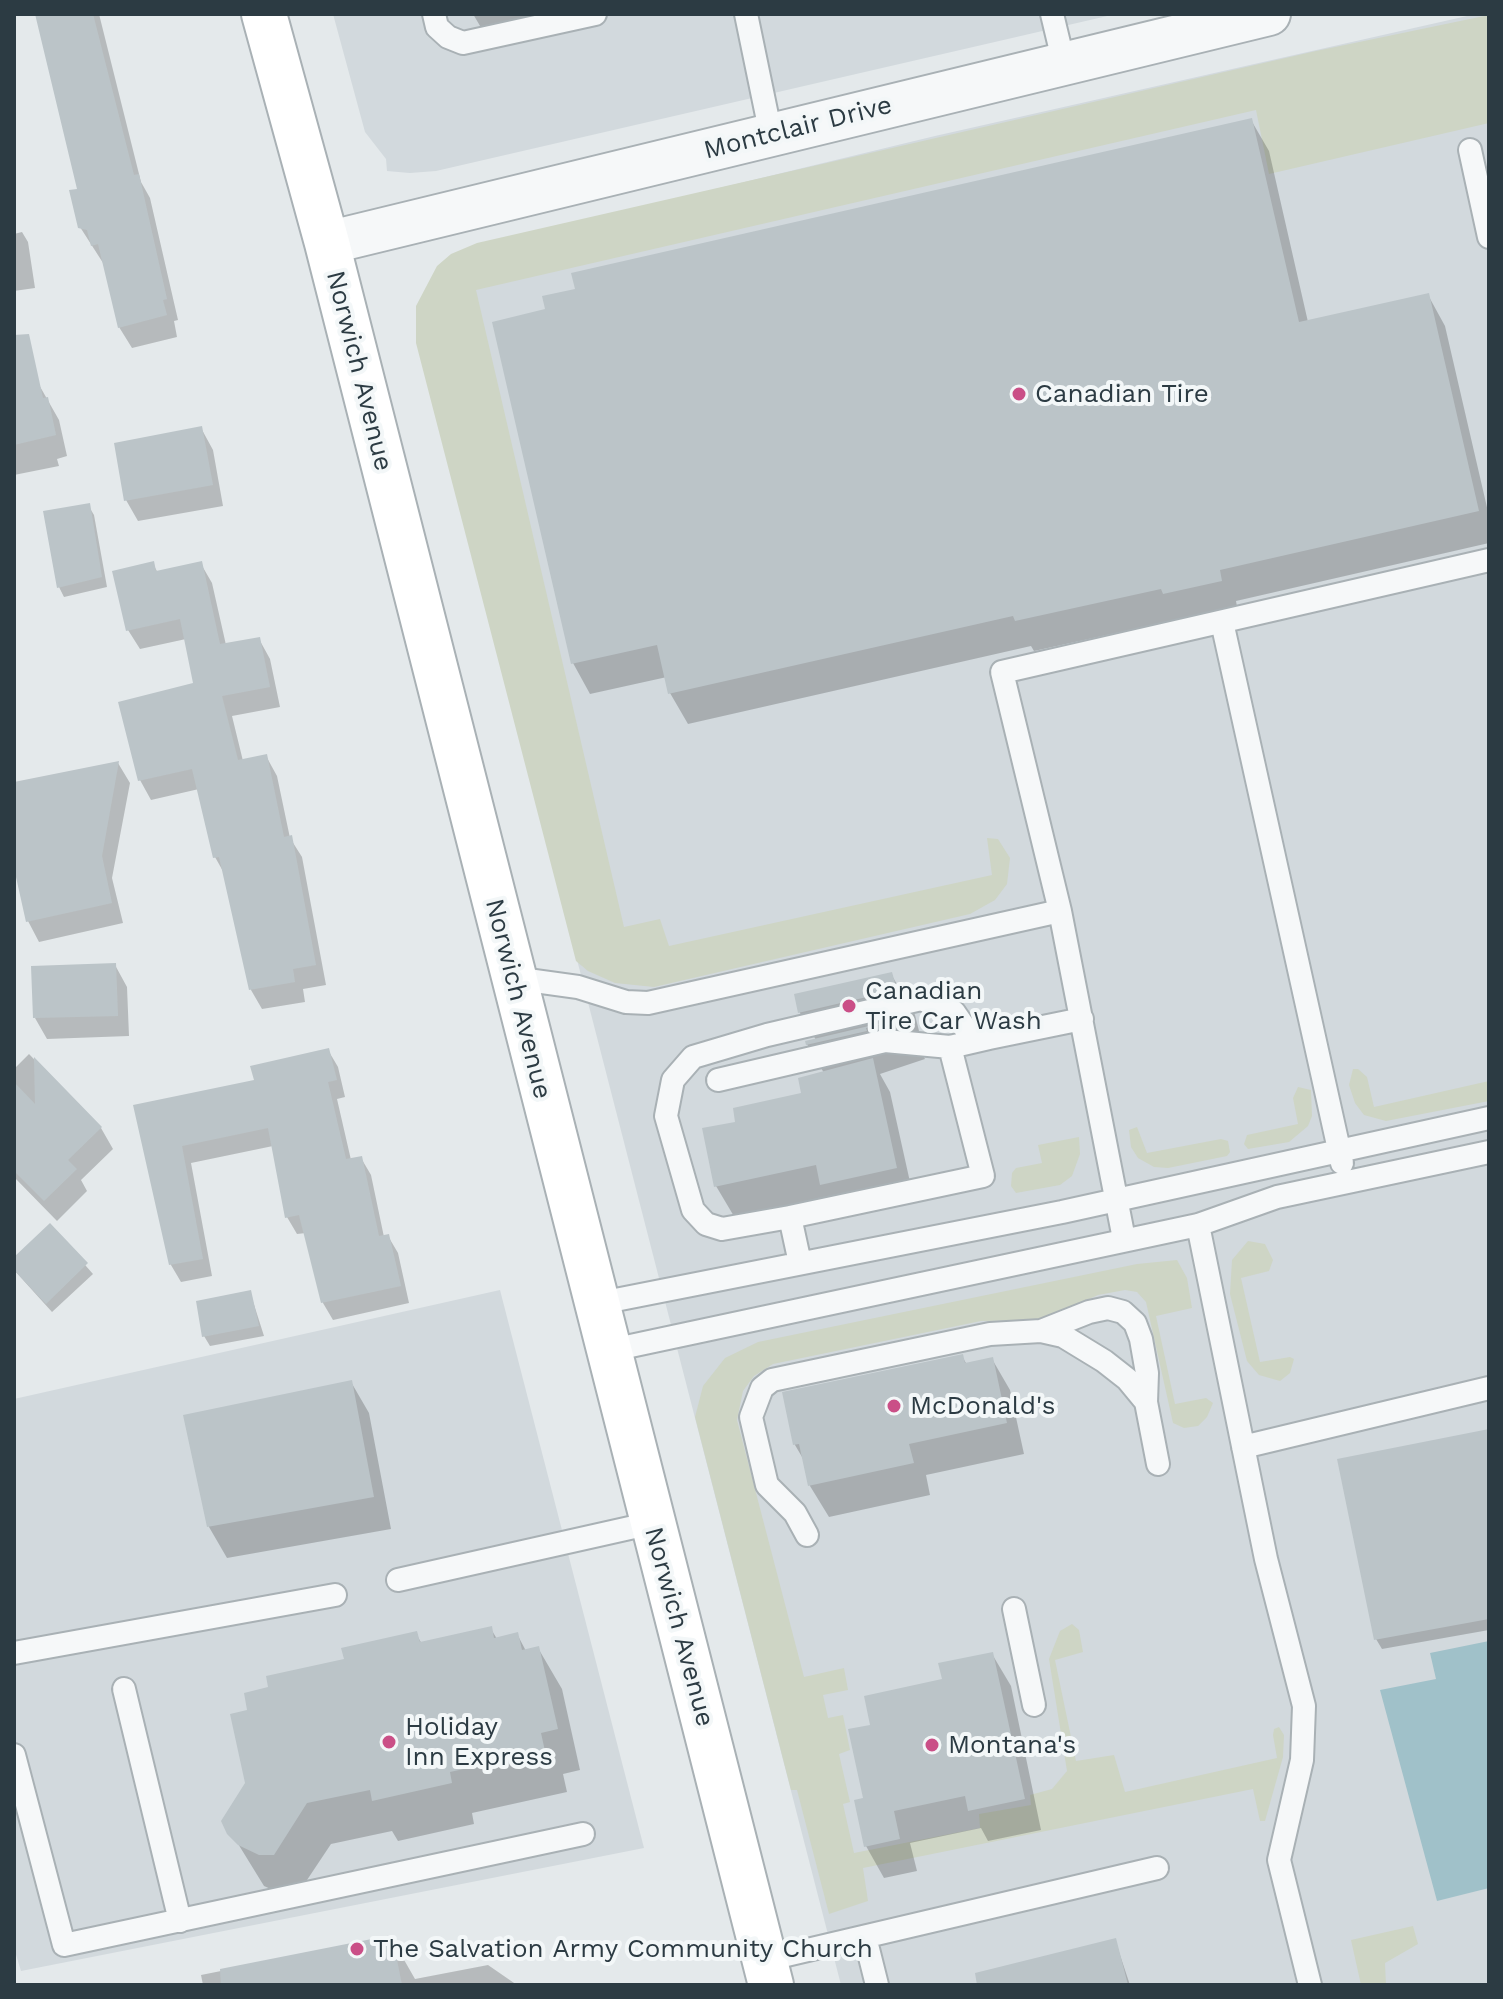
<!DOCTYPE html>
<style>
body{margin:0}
#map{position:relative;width:1503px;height:1999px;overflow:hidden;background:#e4e9eb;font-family:"Work Sans",sans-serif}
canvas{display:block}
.frame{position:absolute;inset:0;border:16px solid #2c3b43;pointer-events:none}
</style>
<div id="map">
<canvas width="1503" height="1999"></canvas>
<div class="frame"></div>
</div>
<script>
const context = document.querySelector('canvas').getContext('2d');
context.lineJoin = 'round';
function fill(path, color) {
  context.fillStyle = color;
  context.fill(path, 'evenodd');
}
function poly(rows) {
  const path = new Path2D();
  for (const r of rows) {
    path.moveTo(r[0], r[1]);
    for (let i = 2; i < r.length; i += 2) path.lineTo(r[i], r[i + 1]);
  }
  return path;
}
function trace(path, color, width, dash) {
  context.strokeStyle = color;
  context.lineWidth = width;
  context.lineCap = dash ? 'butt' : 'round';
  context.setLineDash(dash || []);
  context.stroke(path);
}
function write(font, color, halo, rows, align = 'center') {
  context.font = font + ' "Work Sans",sans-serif';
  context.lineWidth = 8;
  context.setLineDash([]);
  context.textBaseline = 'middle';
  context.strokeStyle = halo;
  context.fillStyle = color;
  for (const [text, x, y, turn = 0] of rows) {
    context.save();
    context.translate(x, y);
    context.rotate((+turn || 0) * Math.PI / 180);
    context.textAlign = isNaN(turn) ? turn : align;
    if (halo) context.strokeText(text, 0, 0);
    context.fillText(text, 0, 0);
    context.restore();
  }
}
fill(poly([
 [333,14,1116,14,436,171,410,173,387,171,386,159,365,132],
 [1476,14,1489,14,1489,1985,841,1985,420,350,463,250,935,136],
 [500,1290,644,1848,21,1971,14,1948,14,1399]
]), '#d2d9dd');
fill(poly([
 [1489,15,1489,123,1269,174,1256,110,476,290,624,927,660,919,669,946,992,875,987,838,998,839,1010,858,1007,884,995,900,970,914,654,987,615,983,588,971,576,961,416,343,416,306,437,266,451,254,477,243,1316,51],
 [1353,1069,1358,1069,1367,1077,1374,1107,1489,1081,1489,1101,1386,1121,1364,1115,1355,1103,1349,1085],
 [1298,1087,1311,1090,1312,1116,1308,1126,1289,1142,1248,1149,1244,1144,1247,1135,1298,1124,1293,1098],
 [1137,1127,1147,1153,1221,1139,1228,1141,1230,1152,1227,1156,1168,1168,1154,1167,1138,1158,1131,1147,1129,1130],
 [1079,1137,1080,1154,1072,1176,1060,1185,1016,1193,1011,1186,1012,1173,1016,1168,1042,1163,1038,1145],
 [1248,1241,1265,1244,1273,1260,1269,1271,1241,1278,1260,1362,1290,1357,1294,1359,1290,1373,1280,1381,1259,1375,1247,1361,1230,1294,1232,1260],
 [1177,1260,1187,1278,1192,1308,1156,1316,1175,1404,1206,1398,1213,1403,1207,1417,1198,1426,1184,1428,1173,1423,1146,1302,1137,1292,1125,1290,1098,1295,1043,1320,981,1321,773,1364,754,1376,743,1391,737,1420,804,1677,844,1668,848,1690,823,1695,828,1718,843,1715,850,1750,839,1754,850,1802,843,1804,854,1853,980,1828,979,1814,1031,1805,1030,1795,1052,1789,1067,1771,1049,1659,1060,1631,1072,1624,1079,1630,1083,1652,1055,1660,1076,1761,1114,1755,1125,1792,1277,1758,1273,1735,1274,1729,1279,1727,1284,1735,1283,1757,1265,1821,1260,1821,1253,1789,863,1868,868,1901,829,1914,797,1790,791,1790,695,1417,703,1386,725,1358,758,1342,1137,1264],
 [1413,1926,1418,1944,1385,1963,1386,1985,1361,1985,1351,1940]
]), '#ced5c5');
fill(poly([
 [1489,1641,1489,1888,1437,1901,1380,1690,1436,1679,1430,1653]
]), '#a0c1c9');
fill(poly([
 [37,14,99,14,141,182,150,198,178,320,174,321,177,337,132,348,119,327,105,266,80,227,80,190],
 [473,14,585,14,486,36],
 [1251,120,1269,151,1308,322,1428,295,1445,326,1489,516,1489,543,1236,601,1238,612,1183,624,1180,619,1034,651,1031,646,688,724,670,693,667,677,590,694,573,663],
 [22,232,28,242,35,288,14,291,14,234],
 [38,383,59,420,67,456,57,459,59,466,14,475,14,388],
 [201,428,213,450,223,506,138,521,126,500],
 [88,505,94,515,107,587,64,597,59,587],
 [153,564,158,573,201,564,212,583,226,645,259,639,270,659,280,707,232,716,243,761,266,756,277,776,290,838,302,857,326,985,303,989,305,1002,262,1009,251,990,224,873,215,857,199,789,151,800,140,780,195,684,186,639,140,649,128,630],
 [118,763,130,783,112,878,123,923,39,942,28,921,14,850,14,784],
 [115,965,127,987,129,1036,47,1039,35,1018],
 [891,974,915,1015,919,1031,910,1033,925,1059,880,1074,890,1092,914,1200,840,1216,829,1197,735,1218,716,1186,738,1123,803,1094,824,1073,807,1044,816,1040,800,1013,796,995],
 [328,1050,338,1067,345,1097,337,1099,351,1160,361,1158,371,1175,384,1237,388,1236,398,1253,409,1303,333,1320,323,1303,306,1233,297,1234,287,1217,273,1146,191,1163,212,1276,181,1282,171,1265,136,1106,256,1081],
 [29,1054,101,1128,113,1149,81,1180,87,1191,57,1221,14,1177,14,1069],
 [50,1225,93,1274,52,1312,14,1270,14,1260],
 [250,1292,264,1336,210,1346,204,1336],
 [962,1356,967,1365,992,1359,1010,1390,1024,1454,926,1475,930,1495,829,1517,810,1486,805,1462,795,1445,784,1394],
 [351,1382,369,1413,391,1529,227,1558,209,1527,185,1417],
 [1489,1431,1489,1630,1382,1649,1376,1639],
 [491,1629,497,1639,517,1634,526,1651,538,1648,562,1689,580,1770,563,1774,567,1792,472,1813,474,1824,398,1841,392,1831,331,1844,297,1895,284,1895,264,1886,224,1821,248,1784,250,1712,271,1689,416,1634,422,1644],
 [992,1654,1011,1686,1041,1830,988,1841,981,1828,910,1843,917,1871,884,1878,866,1846,865,1799,872,1726],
 [391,1937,415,1979,488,1965,517,1985,203,1985,201,1975],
 [1115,1940,1130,1985,982,1985]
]), '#0003');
fill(poly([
 [35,14,93,14,134,175,139,174,167,299,163,300,167,315,118,328,98,244,91,246,87,230,78,228,69,190,77,189],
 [1252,118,1299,322,1429,293,1479,511,1220,570,1222,581,1163,594,1161,589,1015,621,1013,616,668,694,657,645,571,664,492,322,545,309,542,296,575,289,571,273],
 [29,334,43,398,48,397,56,435,14,445,14,335],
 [202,426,213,485,124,501,114,443],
 [90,503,102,577,57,588,43,511],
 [154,561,156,571,202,561,220,644,260,637,270,687,222,696,238,760,267,754,284,837,292,835,316,965,293,969,295,982,249,990,219,857,213,858,192,769,138,781,118,702,193,683,180,619,126,631,112,571],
 [119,761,102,856,112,903,26,922,14,868,14,782],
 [116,963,118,1016,33,1018,31,966],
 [892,972,897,990,798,1013,794,994],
 [903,1018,866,1028,867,1031,806,1045,805,1041],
 [329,1048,337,1080,328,1082,346,1159,362,1156,379,1236,389,1234,401,1286,321,1303,299,1215,285,1218,268,1128,182,1146,203,1259,169,1265,133,1105,254,1080,250,1066],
 [34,1057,102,1127,68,1160,77,1169,44,1201,14,1171,14,1082,35,1104],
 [873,1058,897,1168,820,1185,816,1165,714,1187,702,1128,735,1122,733,1108,801,1093,798,1078],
 [50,1223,88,1263,46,1304,14,1270,14,1257],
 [251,1290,259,1326,202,1337,196,1301],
 [963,1354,965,1363,993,1357,1007,1423,909,1444,914,1463,808,1486,799,1444,793,1445,782,1392],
 [352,1380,374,1497,207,1527,183,1415],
 [1489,1429,1489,1619,1374,1640,1337,1459],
 [492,1626,494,1638,518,1632,522,1650,539,1646,558,1729,541,1733,545,1751,450,1772,452,1783,372,1801,370,1790,307,1803,274,1855,259,1855,238,1845,227,1834,221,1821,245,1783,230,1714,247,1710,244,1693,268,1687,266,1676,344,1659,341,1648,417,1631,420,1642],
 [993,1652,1025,1799,968,1811,965,1796,894,1811,900,1839,864,1847,854,1800,863,1798,848,1729,870,1725,864,1696,942,1679,938,1663],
 [392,1935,402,1985,221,1985,220,1969],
 [1116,1938,1128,1985,977,1985,975,1973]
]), '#bbc4c8');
const service = poly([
 [434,14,437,27,448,37,463,43,595,14],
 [746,14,771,135],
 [1052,14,1064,64],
 [1470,150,1489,237],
 [1222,622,1342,1163],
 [513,978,578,987,626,1002,648,1003,1060,911],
 [718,1080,885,1041,950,1047],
 [790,1217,983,1176,950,1047,989,1038],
 [1198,1225,1266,1559,1304,1706,1302,1760,1279,1860,1310,1985],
 [1124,1239,1060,911,1002,672,1489,560],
 [800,1263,790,1217,722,1229,706,1224,693,1210,666,1116,673,1080,693,1057,767,1035,921,999,954,1012,967,1031,989,1038,1082,1019],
 [595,1304,1062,1212,1489,1118],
 [1041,1331,1089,1312,1108,1308,1123,1312,1135,1323,1141,1339,1147,1373,1146,1402],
 [607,1351,1198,1225,1277,1197,1489,1152],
 [1243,1447,1489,1388],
 [807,1535,795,1513,767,1485,751,1417,762,1388,772,1380,990,1334,1041,1331,1063,1336,1104,1361,1127,1379,1146,1402,1158,1464],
 [398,1580,652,1523],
 [1014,1609,1034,1705],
 [14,1653,335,1595],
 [124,1689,180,1921],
 [14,1755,64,1945,583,1834],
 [865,1937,877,1985],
 [765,1960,1157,1868]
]);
const minor = poly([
 [327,243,1269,14]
]);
const secondary = poly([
 [264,14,327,243,771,1985]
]);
trace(service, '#a9b1b5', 26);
trace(minor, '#a9b1b5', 46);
trace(secondary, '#a9b1b5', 48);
trace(service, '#f6f8f9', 22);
trace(minor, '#f6f8f9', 42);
trace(secondary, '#fff', 44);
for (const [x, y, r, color] of [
 [1019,394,8,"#ca4f87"],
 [849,1006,8,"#ca4f87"],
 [894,1406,8,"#ca4f87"],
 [389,1742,8,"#ca4f87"],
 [932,1745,8,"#ca4f87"],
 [357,1949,8,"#ca4f87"]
]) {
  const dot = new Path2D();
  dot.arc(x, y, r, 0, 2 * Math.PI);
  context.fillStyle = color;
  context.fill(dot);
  trace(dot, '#f3f7f8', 3);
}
write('26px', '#2c3b43', '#f3f7f8', [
 ["Montclair Drive",798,128,-14],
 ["Norwich Avenue",359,371,76],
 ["Norwich Avenue",518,999,76],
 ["Norwich Avenue",679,1627,75]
]);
write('26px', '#2c3b43', '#f3f7f8', [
 ["Canadian Tire",1035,394],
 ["Canadian",865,991],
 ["Tire Car Wash",865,1021],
 ["McDonald's",910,1406],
 ["Holiday",405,1727],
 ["Inn Express",405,1757],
 ["Montana's",948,1745],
 ["The Salvation Army Community Church",373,1949]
], 'left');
</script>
